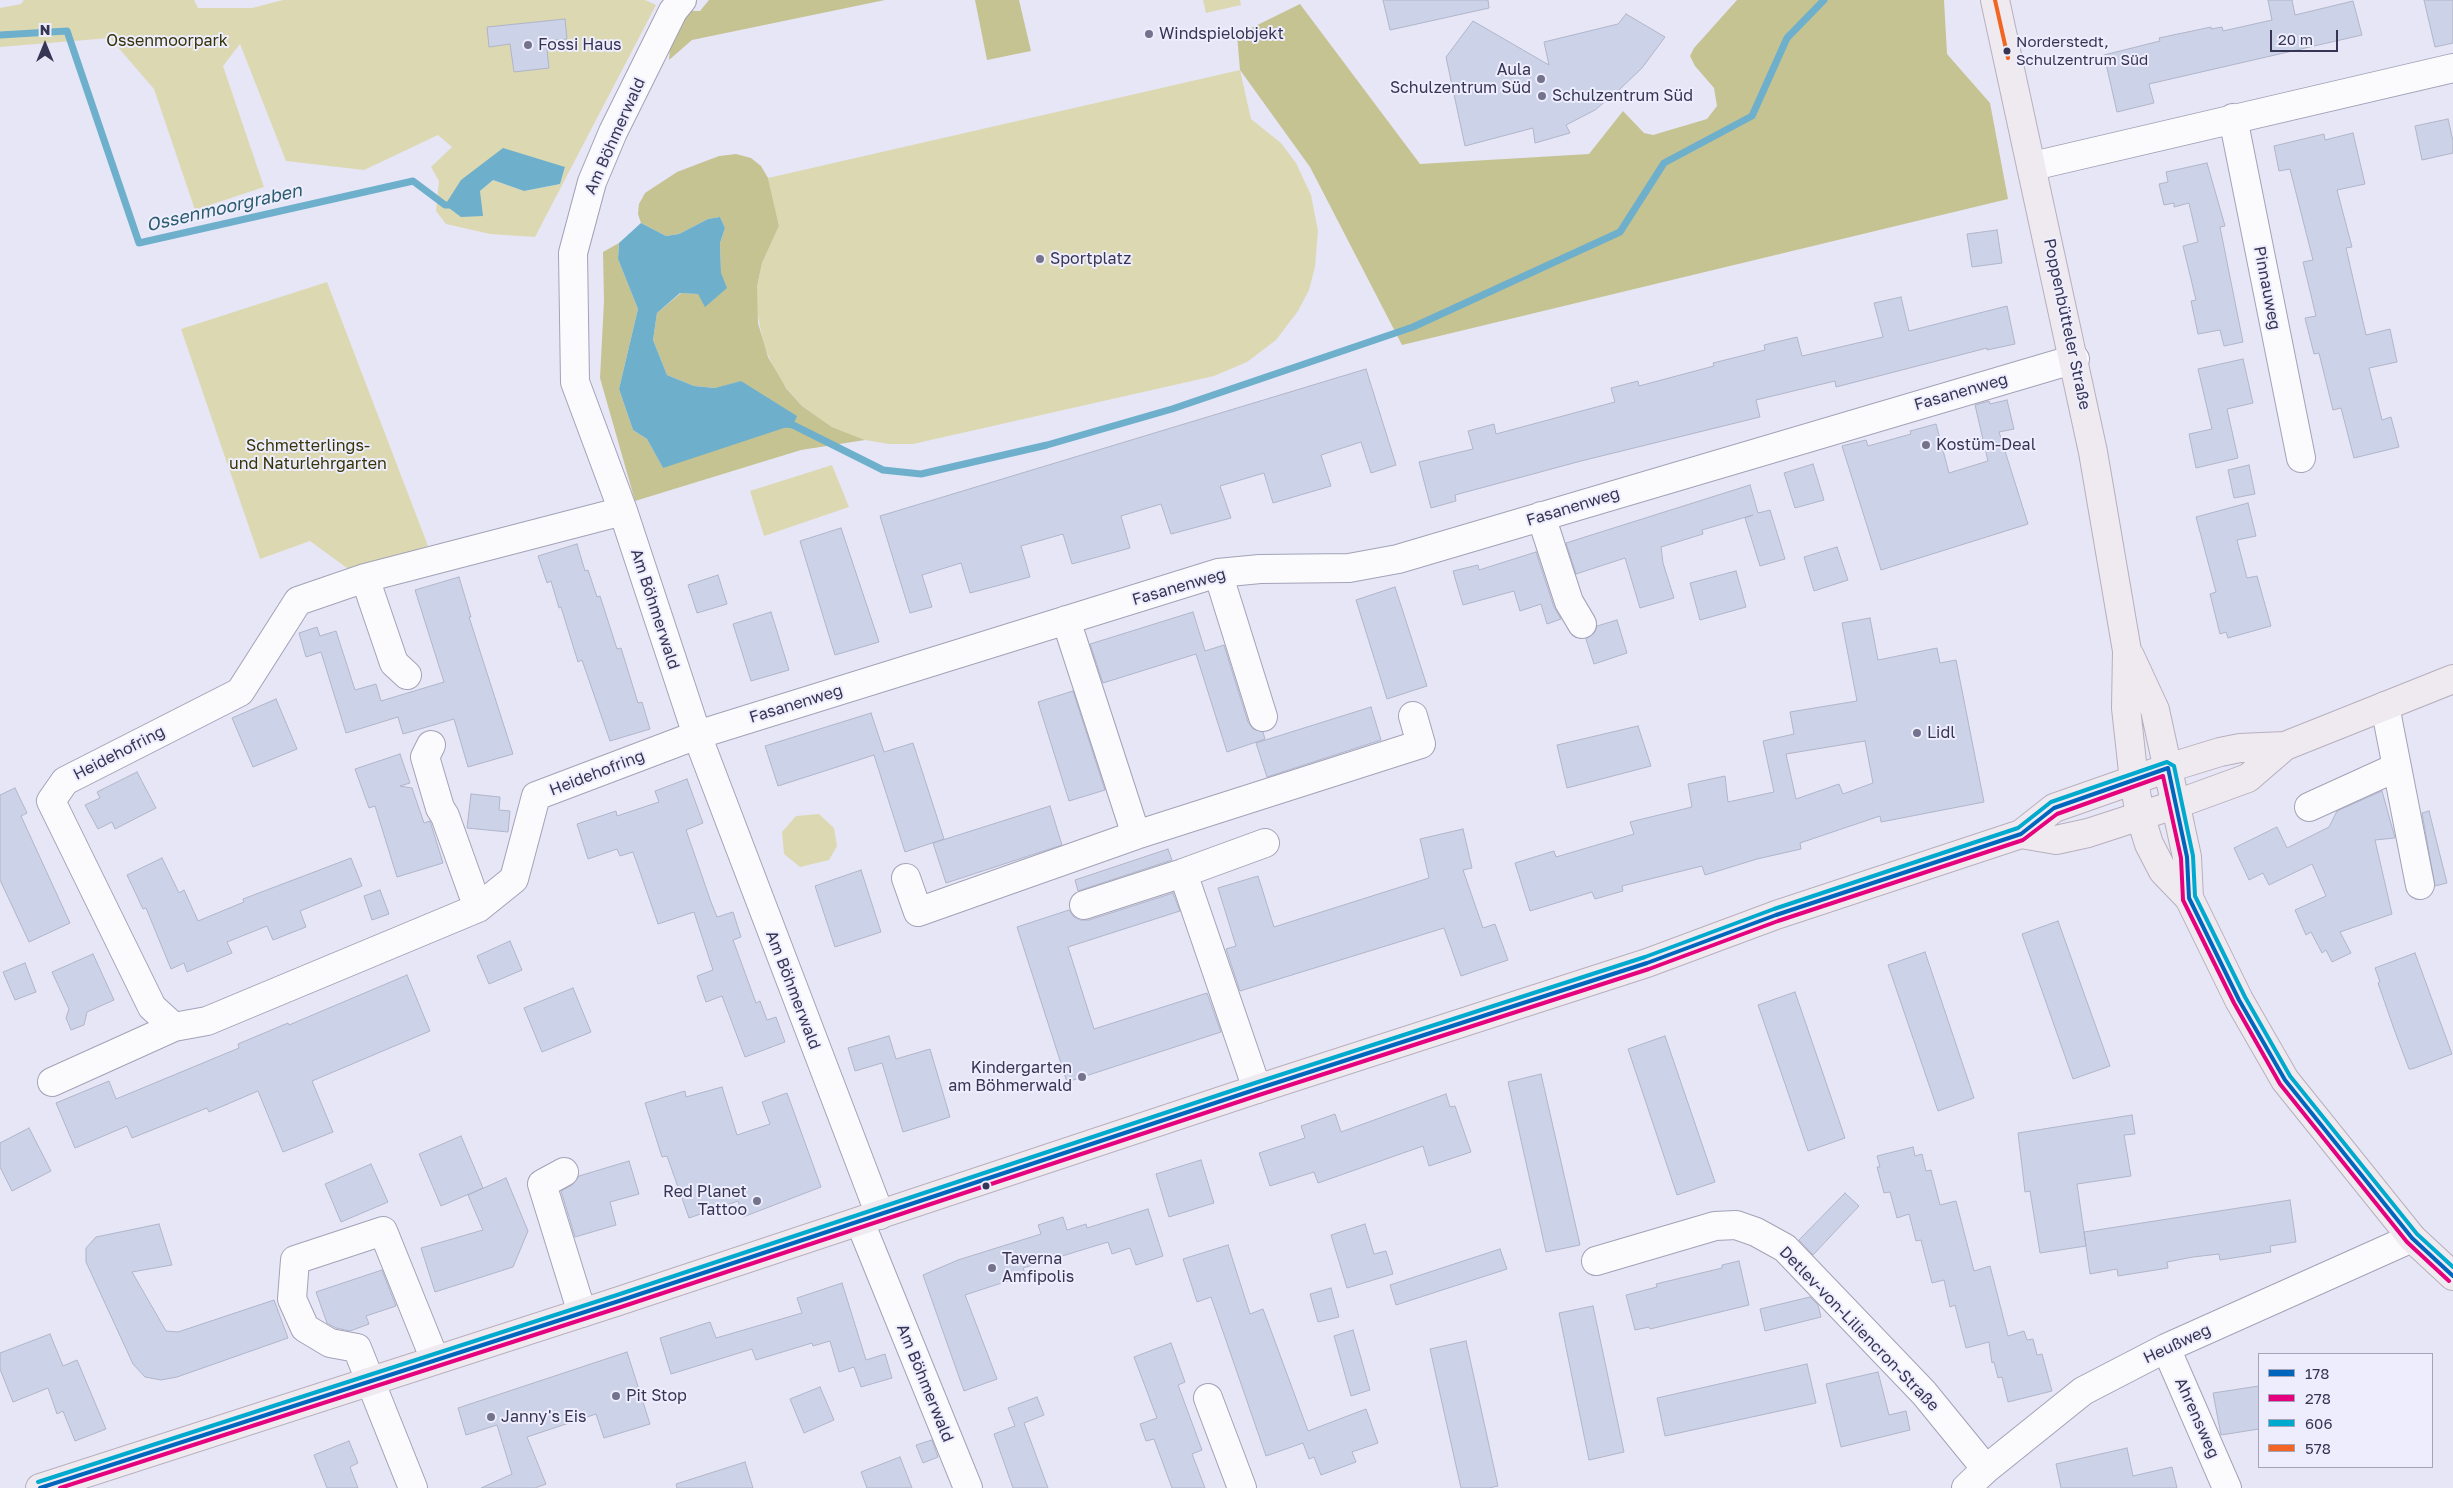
<!DOCTYPE html>
<meta charset="utf-8">
<style>
body{margin:0}
#map{position:relative;width:2453px;height:1488px;overflow:hidden;background:#e6e6f7;font-family:"Golos Text",sans-serif}
canvas{display:block}
.legend{position:absolute;left:2258px;top:1353px;width:175px;height:115px;box-sizing:border-box;background:#ededfd;border:1px solid #a4a3b9;margin:0;padding:6px 9px;list-style:none;font-size:15px;color:#373554}
.legend li{display:flex;align-items:center;gap:10px;height:25px}
.legend b{width:25px;border:1px solid #a4a3b9}
.north{position:absolute;left:20px;top:20px;width:50px;height:50px;-webkit-text-stroke:4px #ededfd;paint-order:stroke;rotate:0deg;font-size:14px;font-weight:700;line-height:20px;text-align:center;color:#373554}
.north::after{content:'';display:block;margin:auto;width:18px;height:22px;background:#373554;clip-path:polygon(50% 0,100% 100%,50% 72%,0 100%)}
.scale{position:absolute;left:2270px;top:30px;width:68px;height:22px;box-sizing:border-box;border:2px solid #373554;border-top:0;padding-left:6px;font-size:15px;line-height:18px;white-space:nowrap;color:#373554;-webkit-text-stroke:4px #ededfd;paint-order:stroke}
</style>
<div id="map">
<canvas width="2453" height="1488"></canvas>
<ul class="legend">
<li><b style="height:6px;background:#0065bd"></b>178</li>
<li><b style="height:6px;background:#e5007d"></b>278</li>
<li><b style="height:6px;background:#00a9ce"></b>606</li>
<li><b style="height:6px;background:#f26522"></b>578</li>
</ul>
<div class="north">N</div>
<div class="scale">20 m</div>
</div>
<script>
const context = document.querySelector('canvas').getContext('2d');
context.lineJoin = 'round';
function fill(path, color) {
  context.fillStyle = color;
  context.fill(path, 'evenodd');
}
function poly(rows) {
  const path = new Path2D();
  for (const r of rows) {
    path.moveTo(r[0], r[1]);
    for (let i = 2; i < r.length; i += 2) path.lineTo(r[i], r[i + 1]);
  }
  return path;
}
function trace(path, color, width, dash) {
  context.strokeStyle = color;
  context.lineWidth = width;
  context.lineCap = dash ? 'butt' : 'round';
  context.setLineDash(dash || []);
  context.stroke(path);
}
function write(font, color, halo, rows, align = 'center') {
  context.font = font + ' "Golos Text",sans-serif';
  context.lineWidth = 4;
  context.setLineDash([]);
  context.textBaseline = 'middle';
  context.strokeStyle = halo;
  context.fillStyle = color;
  for (const [text, x, y, turn = 0] of rows) {
    context.save();
    context.translate(x, y);
    context.rotate((+turn || 0) * Math.PI / 180);
    context.textAlign = isNaN(turn) ? turn : align;
    if (halo) context.strokeText(text, 0, 0);
    context.fillText(text, 0, 0);
    context.restore();
  }
}
fill(poly([
 [24,0,194,0,198,8,252,8,283,0,645,0,656,5,535,237,490,234,446,224,436,211,439,181,431,167,452,147,438,135,364,170,286,161,240,44,223,66,264,187,195,210,154,89,110,38,0,47,0,8,21,4],
 [565,167,560,184,524,191,493,180,480,191,482,216,461,180],
 [1203,0,1240,0,1241,5,1206,13],
 [1240,70,1251,119,1281,143,1296,163,1311,195,1318,231,1315,267,1309,290,1298,311,1276,340,1247,362,1214,376,913,444,889,444,865,440,832,427,802,406,779,379,764,346,757,311,757,287,762,263,779,226,768,178],
 [327,282,428,546,351,571,310,541,260,559,181,329],
 [832,465,849,507,764,536,750,491],
 [819,814,834,828,837,846,829,860,800,867,784,854,782,832,796,816]
]), '#dcd9b2');
fill(poly([
 [709,0,885,0,692,40,669,60,673,11,700,11],
 [975,0,1019,0,1031,51,987,60],
 [1737,0,1944,0,1947,54,1990,103,2008,199,1402,345,1310,167,1240,70,1237,35,1300,4,1420,164,1589,154,1623,111,1644,133,1653,135,1707,119,1717,106,1714,88,1695,66,1690,56,1694,48],
 [736,154,751,158,761,166,768,178,779,226,762,263,757,287,758,323,768,357,786,388,802,406,832,427,865,440,801,450,635,501,600,378,604,301,603,252,619,243,618,259,638,309,619,389,633,430,647,439,663,468,742,381,716,388,694,386,667,375,653,340,657,313,681,293,698,294,721,273,720,243,725,228,720,217,708,219,679,234,666,236,641,223,638,214,639,204,645,193,677,172,719,156]
]), '#c6c392');
fill(poly([
 [503,148,565,167,560,184,524,191,493,180,480,191,483,216,461,217,445,205,461,180],
 [720,217,725,228,720,243,721,273,727,288,705,307,698,294,680,293,657,313,653,340,667,375,694,386,715,388,741,381,797,416,793,425,663,468,647,439,633,430,619,389,638,309,618,259,619,243,641,223,666,236,679,234,708,219]
]), '#6eafcc');
trace(poly([
 [0,35,67,31,139,243,413,181,445,205,453,205],
 [785,424,793,425,883,470,921,474,1047,445,1172,409,1413,327,1620,232,1664,163,1752,116,1787,38,1824,0]
]), '#6eafcc', 7);
const building = poly([
 [1383,0,1488,0,1489,8,1390,30,1383,0],
 [2268,0,2292,0,2295,15,2353,1,2362,35,2149,84,2154,103,2117,112,2104,55,2160,41,2159,38,2211,27,2211,29,2222,27,2223,31,2272,20,2268,0],
 [2424,0,2453,0,2453,43,2435,47,2424,0],
 [1626,14,1665,37,1642,68,1619,90,1595,110,1566,125,1570,133,1535,143,1533,128,1465,146,1446,57,1473,21,1549,65,1544,42,1618,24,1626,14],
 [565,19,567,39,546,41,549,68,514,72,510,44,489,47,487,27,565,19],
 [2448,119,2453,141,2453,153,2422,160,2415,126,2448,119],
 [2353,133,2365,184,2337,190,2352,247,2346,248,2366,335,2390,329,2397,362,2369,368,2382,420,2391,417,2399,447,2354,458,2341,408,2333,410,2319,353,2314,354,2305,318,2316,316,2303,262,2313,260,2290,169,2279,171,2274,146,2324,134,2325,140,2353,133],
 [2207,163,2225,226,2220,227,2243,342,2224,346,2220,330,2198,334,2191,301,2196,300,2183,246,2198,242,2189,203,2174,207,2174,203,2164,205,2159,184,2168,182,2166,172,2207,163],
 [1997,230,2002,263,1972,267,1967,234,1997,230],
 [1901,297,1909,331,2007,306,2015,344,1987,350,1987,348,1836,387,1835,381,1756,400,1760,417,1581,461,1455,495,1456,501,1431,508,1419,462,1473,449,1468,431,1494,424,1496,434,1615,402,1611,388,1638,381,1639,386,1714,366,1713,363,1765,350,1764,345,1797,337,1802,356,1883,337,1874,303,1901,297],
 [2243,359,2253,403,2227,409,2238,458,2196,468,2189,434,2212,429,2198,369,2243,359],
 [1366,369,1396,465,1371,473,1361,442,1321,455,1331,486,1273,503,1264,473,1220,486,1231,518,1171,534,1161,504,1121,516,1130,548,1072,564,1063,534,1021,546,1030,577,970,593,961,563,922,575,932,607,910,613,880,516,1366,369],
 [2007,400,2014,429,1999,432,2028,524,1881,570,1842,446,1866,440,1868,446,1911,434,1910,431,1936,424,1949,473,1988,461,1975,405,1989,401,1990,404,2007,400],
 [1813,464,1824,500,1795,508,1784,473,1813,464],
 [2249,465,2255,494,2234,498,2228,470,2249,465],
 [1750,485,1758,513,1770,510,1785,559,1760,566,1745,518,1753,515,1702,530,1703,534,1661,547,1663,563,1674,598,1640,608,1625,558,1576,574,1566,543,1750,485],
 [2248,503,2256,536,2237,540,2247,578,2257,576,2271,626,2228,638,2226,632,2220,634,2210,594,2216,592,2196,517,2248,503],
 [841,528,879,642,835,655,800,541,841,528],
 [577,544,585,571,588,570,597,597,600,596,617,649,621,648,638,703,642,702,650,729,610,741,582,660,578,662,561,607,559,608,551,581,547,583,538,556,577,544],
 [1837,547,1848,580,1814,591,1804,557,1837,547],
 [1536,552,1554,607,1561,619,1547,624,1541,604,1520,611,1514,591,1463,605,1453,571,1478,565,1479,570,1536,552],
 [1736,571,1746,607,1700,620,1690,583,1736,571],
 [718,575,727,604,697,613,688,585,718,575],
 [459,577,471,617,469,617,513,754,468,767,454,719,403,734,398,717,346,733,321,652,306,657,299,633,317,627,320,636,336,631,355,690,376,684,381,701,444,682,415,590,459,577],
 [1395,587,1427,686,1387,699,1356,600,1395,587],
 [771,612,789,670,751,681,733,624,771,612],
 [1193,612,1205,651,1224,645,1248,722,1253,729,1263,732,1265,739,1227,752,1196,654,1103,683,1090,644,1193,612],
 [1870,618,1878,660,1937,648,1940,663,1956,660,1984,802,1881,822,1880,816,1800,843,1801,849,1757,859,1705,875,1702,866,1622,886,1623,891,1595,899,1592,892,1530,911,1515,863,1554,851,1556,857,1634,834,1630,822,1692,807,1688,784,1725,776,1728,802,1774,792,1763,741,1794,734,1790,712,1857,701,1842,623,1870,618],
 [1865,741,1873,783,1843,794,1839,784,1796,799,1786,754,1865,741],
 [1617,620,1627,653,1594,664,1586,639,1595,632,1597,626,1617,620],
 [1073,691,1105,790,1069,801,1038,702,1073,691],
 [276,699,297,749,253,767,232,718,276,699],
 [1371,707,1381,740,1267,777,1256,743,1371,707],
 [871,713,884,752,913,743,944,839,905,852,874,755,778,786,765,746,871,713],
 [1638,726,1651,766,1567,788,1557,745,1638,726],
 [400,754,410,783,400,786,412,788,424,823,430,821,443,863,397,877,375,806,369,808,355,769,400,754],
 [137,772,156,808,115,829,112,822,98,829,85,805,100,798,97,792,137,772],
 [687,779,703,823,686,830,711,902,717,917,733,912,741,937,733,940,756,1003,760,1001,767,1020,776,1017,785,1042,745,1057,722,996,706,1002,697,976,713,970,694,912,658,924,633,852,620,856,617,849,588,859,577,824,616,811,617,816,659,802,655,791,687,779],
 [15,788,27,813,21,816,70,923,29,942,0,880,0,795,15,788],
 [2382,791,2395,838,2375,840,2392,914,2340,932,2351,953,2332,962,2326,950,2322,953,2311,932,2306,935,2295,910,2326,896,2312,864,2269,885,2263,873,2249,880,2234,848,2277,827,2287,848,2329,827,2337,811,2382,791],
 [471,794,500,797,499,810,510,811,508,832,467,828,471,794],
 [1050,806,1062,845,946,883,933,843,1050,806],
 [2429,811,2447,883,2435,886,2422,813,2429,811],
 [1463,829,1472,868,1463,870,1483,928,1495,924,1508,960,1461,976,1444,928,1240,991,1226,949,1236,946,1218,888,1258,876,1274,927,1429,878,1420,839,1463,829],
 [1168,849,1172,860,1078,891,1075,880,1168,849],
 [162,858,179,893,184,890,198,921,244,902,243,899,351,858,362,886,300,911,306,927,273,940,267,926,227,942,232,953,187,972,184,963,171,969,146,908,143,909,127,875,162,858],
 [861,870,881,932,835,947,815,886,861,870],
 [380,890,389,914,372,920,364,896,380,890],
 [1173,893,1180,911,1068,947,1094,1029,1207,993,1221,1032,1067,1082,1017,927,1069,910,1074,917,1080,920,1089,920,1173,893],
 [2058,921,2110,1066,2073,1079,2022,934,2058,921],
 [510,941,522,970,489,984,477,956,510,941],
 [1925,952,1974,1098,1938,1111,1888,965,1925,952],
 [2415,953,2452,1054,2412,1069,2409,1069,2394,1029,2378,983,2380,982,2375,968,2415,953],
 [93,954,114,1000,87,1012,84,1025,71,1030,66,1018,69,1009,52,972,93,954],
 [25,963,36,992,15,1000,3,972,25,963],
 [407,975,430,1031,312,1081,333,1132,283,1152,258,1091,209,1112,207,1108,132,1138,127,1126,75,1148,56,1103,109,1081,116,1099,239,1048,238,1044,288,1023,289,1025,407,975],
 [573,988,591,1032,542,1052,524,1008,573,988],
 [1795,992,1845,1138,1808,1151,1758,1005,1795,992],
 [889,1036,896,1059,930,1049,950,1117,903,1132,882,1063,855,1071,848,1048,889,1036],
 [1665,1036,1715,1182,1677,1195,1628,1049,1665,1036],
 [1541,1074,1580,1245,1546,1252,1508,1082,1541,1074],
 [722,1087,737,1135,770,1124,762,1102,787,1093,821,1187,743,1217,738,1201,689,1218,667,1156,662,1157,645,1103,685,1091,686,1097,722,1087],
 [1446,1094,1450,1107,1455,1106,1471,1152,1429,1166,1423,1146,1318,1183,1314,1172,1270,1186,1259,1153,1305,1138,1301,1126,1335,1114,1341,1132,1446,1094],
 [2132,1115,2135,1134,2124,1135,2131,1176,2077,1184,2086,1246,2040,1253,2030,1191,2025,1192,2018,1133,2132,1115],
 [29,1128,51,1171,12,1191,0,1167,0,1143,29,1128],
 [461,1136,483,1188,441,1206,419,1154,461,1136],
 [1913,1147,1915,1156,1922,1154,1926,1171,1931,1170,1940,1205,1956,1201,1974,1271,1990,1266,2008,1336,2024,1331,2027,1340,2033,1339,2037,1355,2042,1354,2052,1391,2008,1402,2002,1377,1998,1378,1994,1362,1992,1363,1989,1342,1966,1348,1955,1305,1950,1307,1944,1280,1932,1283,1921,1240,1916,1241,1909,1214,1897,1218,1890,1192,1884,1193,1877,1167,1880,1167,1877,1156,1913,1147],
 [1201,1160,1214,1203,1169,1217,1156,1174,1201,1160],
 [629,1161,639,1194,610,1202,616,1225,575,1237,561,1191,572,1185,579,1176,629,1161],
 [371,1164,388,1202,341,1222,325,1184,371,1164],
 [506,1178,528,1231,513,1267,435,1292,421,1248,483,1230,468,1195,506,1178],
 [1845,1193,1859,1206,1813,1255,1799,1240,1845,1193],
 [2290,1200,2296,1242,2270,1246,2271,1252,2220,1260,2219,1254,2193,1257,2167,1262,2168,1268,2118,1276,2117,1269,2090,1274,2084,1232,2290,1200],
 [1148,1209,1163,1256,1136,1265,1130,1248,1112,1254,1108,1242,1023,1268,1026,1275,965,1295,997,1379,964,1391,923,1275,958,1260,1041,1234,1038,1225,1063,1217,1067,1230,1086,1224,1087,1228,1148,1209],
 [159,1224,172,1265,132,1272,166,1331,178,1332,274,1300,288,1338,177,1377,161,1380,145,1377,133,1364,86,1262,86,1248,96,1237,159,1224],
 [1365,1224,1374,1254,1386,1251,1393,1274,1347,1288,1331,1235,1365,1224],
 [1228,1245,1250,1314,1263,1309,1308,1431,1366,1409,1378,1443,1352,1452,1356,1462,1321,1475,1314,1457,1309,1459,1303,1443,1266,1456,1211,1297,1197,1302,1183,1259,1228,1245],
 [1500,1249,1507,1269,1396,1305,1390,1285,1500,1249],
 [1739,1261,1749,1305,1650,1329,1649,1327,1635,1330,1626,1295,1657,1287,1656,1284,1722,1268,1722,1265,1739,1261],
 [382,1270,396,1306,366,1316,369,1324,350,1331,336,1328,327,1323,316,1292,382,1270],
 [842,1283,866,1360,885,1354,892,1378,861,1387,854,1367,839,1372,830,1341,813,1346,812,1343,756,1360,752,1349,671,1374,660,1338,710,1322,716,1338,802,1313,797,1298,842,1283],
 [1331,1288,1339,1317,1318,1322,1310,1294,1331,1288],
 [1810,1297,1818,1305,1821,1317,1765,1331,1760,1309,1810,1297],
 [1593,1306,1624,1452,1589,1460,1559,1313,1593,1306],
 [1353,1330,1370,1390,1351,1396,1334,1336,1353,1330],
 [50,1334,63,1366,77,1360,106,1429,75,1441,63,1411,57,1414,48,1388,13,1402,0,1369,0,1353,50,1334],
 [1466,1341,1498,1486,1489,1488,1461,1488,1430,1349,1466,1341],
 [1171,1343,1185,1382,1178,1385,1202,1450,1192,1454,1205,1488,1172,1488,1154,1439,1146,1441,1140,1424,1157,1418,1134,1357,1171,1343],
 [627,1352,650,1424,604,1438,596,1414,527,1437,546,1484,535,1488,481,1488,512,1474,497,1425,466,1435,458,1408,627,1352],
 [1807,1364,1816,1403,1665,1436,1657,1398,1807,1364],
 [1878,1372,1889,1415,1906,1411,1910,1430,1841,1447,1826,1384,1878,1372],
 [2259,1386,2259,1429,2221,1435,2213,1393,2259,1386],
 [820,1387,834,1420,804,1433,790,1399,820,1387],
 [1037,1397,1044,1415,1024,1423,1048,1488,1013,1488,994,1434,1015,1426,1008,1408,1037,1397],
 [932,1440,938,1457,923,1463,916,1445,932,1440],
 [349,1441,358,1463,350,1467,358,1488,327,1488,314,1455,349,1441],
 [2127,1448,2133,1476,2172,1467,2177,1488,2061,1488,2056,1464,2127,1448],
 [900,1457,912,1488,867,1488,861,1472,900,1457],
 [745,1462,753,1488,677,1488,676,1484,745,1462]
]);
fill(building, '#ccd2e7');
trace(building, '#b0b5c9', 1);
const minor = poly([
 [682,0,673,11,613,132,592,182,573,253,575,382,623,511,697,735,880,1215],
 [2233,118,2301,458],
 [2033,166,2453,68],
 [623,511,365,578,298,601,240,692,65,781,51,801,152,1007,174,1027,207,1021,478,908,514,879,536,796,697,735,1218,573,1260,569,1349,568,1398,559,2075,359],
 [1541,516,1569,602,1582,624],
 [1218,573,1263,717],
 [365,578,394,663,407,675],
 [1066,620,1136,835],
 [2385,706,2420,885],
 [431,745,425,757,440,808,445,816,478,908],
 [2309,807,2397,767],
 [1183,873,1265,843],
 [906,878,918,912,1136,835,1421,744,1413,716],
 [1084,905,1183,873,1257,1089],
 [52,1082,174,1027],
 [564,1172,542,1184,582,1313],
 [860,1222,968,1488],
 [1596,1261,1715,1226,1736,1225,1756,1232,1785,1248,1924,1393,1986,1469],
 [2166,1348,2227,1488],
 [1208,1398,1242,1488],
 [413,1488,357,1348,330,1343,305,1328,292,1299,295,1260,383,1231,435,1360],
 [1966,1488,1986,1469,2083,1391,2166,1348,2412,1238]
]);
const major = poly([
 [1995,0,2093,452,2127,651,2126,708,2134,781,2140,815,2149,844,2163,871,2189,898,2239,1000,2285,1080,2412,1238,2453,1276],
 [2130,656,2155,710,2187,857,2189,898],
 [2021,834,2056,840,2088,833,2174,805,2248,778,2285,746],
 [40,1488,619,1301,1257,1089,1647,963,1776,915,2021,834,2054,808,2168,768,2220,752,2240,748,2285,746,2453,679]
]);
trace(minor, '#a3a2b7', 30);
trace(major, '#b8afbe', 30);
trace(minor, '#fbfbfe', 28);
trace(major, '#efeaef', 28);
trace(poly([
 [40,1488,619,1301,1257,1089,1647,963,1776,915,2021,834,2054,808,2168,768,2187,857,2189,898,2239,1000,2285,1080,2412,1238,2453,1276]
]), '#0065bd', 4);
trace(poly([
 [60,1488,621,1307,1259,1095,1649,969,1778,921,2023,840,2057,814,2163,776,2181,858,2183,900,2234,1003,2280,1084,2407,1242,2449,1281]
]), '#e5007d', 4);
trace(poly([
 [38,1482,617,1295,1255,1083,1645,957,1774,909,2018,828,2051,802,2167,762,2174,766,2193,856,2195,896,2245,997,2290,1076,2417,1234,2453,1267]
]), '#00a9ce', 4);
trace(poly([
 [1995,0,2008,58]
]), '#f26522', 4);
for (const [x, y, r, color] of [
 [1149,34,5,"#74738d"],
 [528,45,5,"#74738d"],
 [2007,51,4.5,"#373554"],
 [1541,79,5,"#74738d"],
 [1542,96,5,"#74738d"],
 [1040,259,5,"#74738d"],
 [1926,445,5,"#74738d"],
 [1917,733,5,"#74738d"],
 [1082,1077,5,"#74738d"],
 [986,1186,4.5,"#373554"],
 [757,1201,5,"#74738d"],
 [992,1268,5,"#74738d"],
 [616,1396,5,"#74738d"],
 [491,1417,5,"#74738d"]
]) {
  const dot = new Path2D();
  dot.arc(x, y, r, 0, 2 * Math.PI);
  context.fillStyle = color;
  context.fill(dot);
  trace(dot, '#ededfd', 2);
}
write('15px', '#373554', '#ededfd', [
 ["Norderstedt,",2016,42],
 ["Schulzentrum Süd",2016,60]
], 'left');
write('16px', '#373554', '#ededfd', [
 ["Windspielobjekt",1159,34],
 ["Fossi Haus",538,45],
 ["Aula",1531,70,"right"],
 ["Schulzentrum Süd",1531,88,"right"],
 ["Schulzentrum Süd",1552,96],
 ["Sportplatz",1050,259],
 ["Kostüm-Deal",1936,445],
 ["Lidl",1927,733],
 ["Kindergarten",1072,1068,"right"],
 ["am Böhmerwald",1072,1086,"right"],
 ["Red Planet",747,1192,"right"],
 ["Tattoo",747,1210,"right"],
 ["Taverna",1002,1259],
 ["Amfipolis",1002,1277],
 ["Pit Stop",626,1396],
 ["Janny's Eis",501,1417]
], 'left');
write('16px', '#363306', '#ededfd', [
 ["Ossenmoorpark",167,41],
 ["Schmetterlings-",308,446],
 ["und Naturlehrgarten",308,464]
]);
write('16px', '#373554', '#ededfd', [
 ["Am Böhmerwald",615,136,-66],
 ["Pinnauweg",2267,288,79],
 ["Poppenbütteler Straße",2067,324,78],
 ["Fasanenweg",1961,392,-16],
 ["Fasanenweg",1573,507,-17],
 ["Fasanenweg",1179,587,-16],
 ["Am Böhmerwald",655,609,72],
 ["Fasanenweg",796,704,-17],
 ["Heidehofring",119,753,-27],
 ["Heidehofring",597,773,-21],
 ["Am Böhmerwald",793,990,69],
 ["Detlev-von-Liliencron-Straße",1859,1329,46],
 ["Heußweg",2177,1344,-25],
 ["Am Böhmerwald",925,1383,68],
 ["Ahrensweg",2197,1418,66]
]);
write('italic 18px', '#2b5c6f', '#ededfd', [
 ["Ossenmoorgraben",224,208,-13]
]);
</script>
